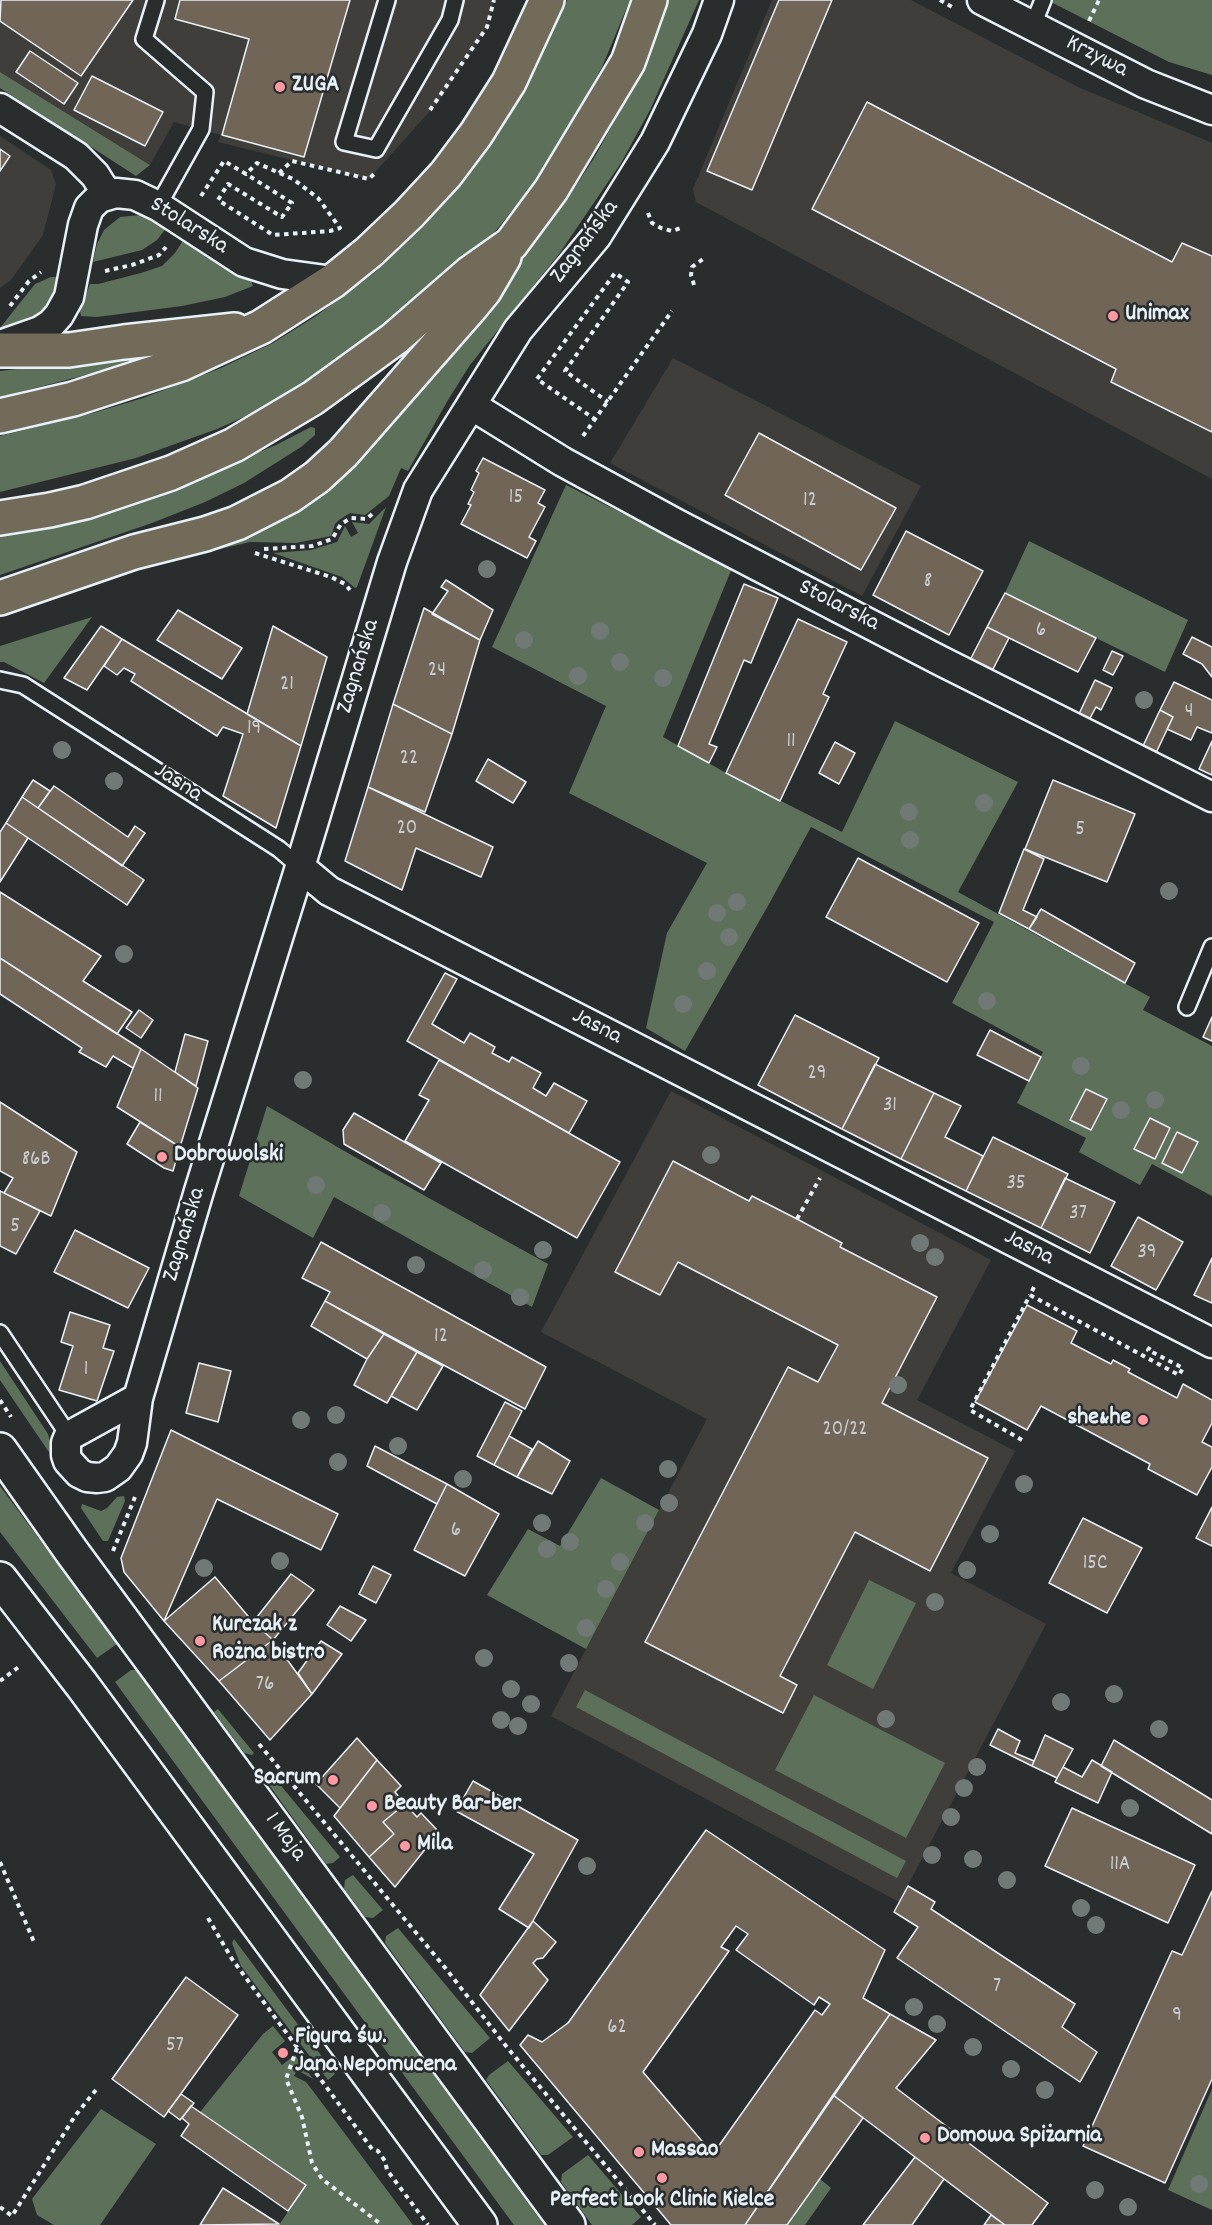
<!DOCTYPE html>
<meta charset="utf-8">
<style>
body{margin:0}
canvas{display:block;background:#2a2d2e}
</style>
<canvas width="1212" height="2225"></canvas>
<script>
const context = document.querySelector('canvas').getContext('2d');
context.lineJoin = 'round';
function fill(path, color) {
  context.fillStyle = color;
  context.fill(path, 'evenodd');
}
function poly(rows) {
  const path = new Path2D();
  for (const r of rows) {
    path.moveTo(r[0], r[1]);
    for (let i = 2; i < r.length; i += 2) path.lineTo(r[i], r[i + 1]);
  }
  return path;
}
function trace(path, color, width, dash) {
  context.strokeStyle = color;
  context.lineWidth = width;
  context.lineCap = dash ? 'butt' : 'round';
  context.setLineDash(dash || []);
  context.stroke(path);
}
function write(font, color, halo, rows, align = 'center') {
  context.font = font + ' Dekko,sans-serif';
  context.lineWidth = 5;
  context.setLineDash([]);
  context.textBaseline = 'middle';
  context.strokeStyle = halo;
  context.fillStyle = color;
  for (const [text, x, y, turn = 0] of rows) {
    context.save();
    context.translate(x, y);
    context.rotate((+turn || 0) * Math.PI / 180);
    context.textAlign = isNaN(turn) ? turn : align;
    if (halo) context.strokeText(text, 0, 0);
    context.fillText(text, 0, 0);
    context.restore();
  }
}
fill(poly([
 [0,0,494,0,487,27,438,102,369,179,218,142,221,135,174,122,150,165,0,72],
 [772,0,911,0,1078,87,1212,143,1212,479,696,202,693,189],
 [0,136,51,170,56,184,43,235,11,280,0,288],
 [673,358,921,486,862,596,610,463],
 [671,1091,991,1260,917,1400,1015,1451,951,1573,1046,1624,899,1902,551,1716,707,1419,541,1332]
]), '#3f3e3b');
fill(poly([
 [567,0,630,0,602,67,559,145,533,185,498,228,459,270,295,394,217,429,136,458,0,492,0,436,93,413,143,398,221,368,273,343,316,316,374,273,423,227,453,194,501,130,537,66],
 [669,0,699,0,650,110,621,163,559,254,470,365,448,400,408,471,401,468,389,496,365,515,350,513,339,520,335,524,331,536,296,543,250,542,220,549,218,543,246,530,517,262,566,201,594,158,627,99,655,38],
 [1047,0,1212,0,1212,75,1169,62],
 [0,72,150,165,136,176,0,88],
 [140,215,149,217,167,227,157,240,142,250,93,262,97,244,104,230,120,217],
 [184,239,251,281,253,286,225,297,182,306,97,317,81,316,80,311,90,284,98,284,141,273,162,266,175,253],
 [51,277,58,277,55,289,44,308,25,322,0,328,35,284],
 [121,357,124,357,127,362,121,366,0,397,0,371],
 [311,427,315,428,315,435,301,447,244,483,205,502,152,523,0,575,0,531,213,471,276,445],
 [566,485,732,568,663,737,726,773,842,832,895,721,1018,782,958,892,1150,997,1143,1010,1212,1046,1212,1196,1152,1164,1140,1185,1079,1152,1086,1138,1017,1103,1043,1052,952,1003,994,922,811,827,769,904,685,1051,646,1028,667,933,707,863,569,793,606,706,492,647],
 [386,507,357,587,355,588,342,577,273,553,311,550,337,542,345,526,351,537,358,533,352,522,369,524],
 [1029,541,1188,620,1165,672,1005,593],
 [92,617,44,683,4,662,0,662,0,646],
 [267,1106,353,1156,548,1264,532,1307,334,1197,313,1238,239,1196],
 [0,1361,48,1434,55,1461,0,1380],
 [601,1478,659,1510,586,1649,487,1595,528,1529,560,1546],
 [0,1486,117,1644,97,1658,0,1532],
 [124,1496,125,1501,108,1541,103,1541,81,1508,82,1504,101,1511,107,1508,117,1497],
 [869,1580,916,1603,873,1689,827,1665],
 [131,1670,137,1670,544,2225,514,2225,115,1682],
 [585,1690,906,1861,897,1878,576,1707],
 [814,1695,945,1763,906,1838,775,1770],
 [218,1709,254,1753,252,1755,244,1753,214,1712],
 [268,1770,340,1857,333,1863,326,1864,264,1778,264,1773],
 [353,1875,383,1910,373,1918,365,1917,344,1889,345,1880],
 [398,1928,490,2038,472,2053,465,2052,385,1943,386,1936],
 [234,1939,335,2074,328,2080,241,1966,232,1943],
 [273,2026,285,2041,272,2052,282,2065,295,2055,313,2079,297,2070,294,2076,306,2082,313,2091,413,2225,279,2225,306,2185,200,2112,263,2034],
 [508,2061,573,2137,548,2155,541,2155,486,2080,489,2075],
 [1212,2089,1212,2210,1168,2190],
 [101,2109,156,2144,100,2225,54,2225,37,2215,32,2199],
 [588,2155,641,2217,632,2225,592,2225,561,2182,562,2174],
 [820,2179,831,2188,805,2225,787,2225]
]), '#5d705a');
const building = poly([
 [1,0,133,0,81,76,0,21,1,0],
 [180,0,350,0,304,157,222,135,249,39,175,19,180,0],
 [779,0,832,0,752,190,707,171,779,0],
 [30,51,78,83,64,104,16,72,30,51],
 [92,76,163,112,145,146,74,110,92,76],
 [867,102,1172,262,1182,243,1212,256,1212,432,1111,382,1116,369,812,209,867,102],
 [0,149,10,156,0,171,0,149],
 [759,433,896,508,861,570,725,495,759,433],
 [483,458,545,490,538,503,545,507,529,537,536,541,527,558,461,524,471,505,468,504,474,492,471,490,479,473,476,471,483,458],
 [906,531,983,571,949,635,873,595,906,531],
 [446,580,493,610,480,640,432,614,448,591,441,587,446,580],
 [744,584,778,598,751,663,744,660,709,744,717,747,709,763,678,746,744,584],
 [1005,593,1096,638,1078,672,987,627,1005,593],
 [424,608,480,640,452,734,393,704,424,608],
 [178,610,242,648,222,679,157,640,178,610],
 [798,619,847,642,823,694,829,697,780,801,726,773,798,619],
 [101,626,122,639,87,690,64,678,101,626],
 [273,626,327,657,301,746,247,714,273,626],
 [987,627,1009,638,991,673,969,662,987,627],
 [1192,637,1212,647,1212,677,1202,664,1183,654,1192,637],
 [122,639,301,746,276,828,223,796,243,734,223,727,217,736,131,681,135,674,124,668,117,675,104,666,122,639],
 [1112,651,1123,656,1113,675,1103,670,1112,651],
 [1095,680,1112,688,1101,710,1096,707,1088,722,1078,716,1095,680],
 [1174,682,1212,700,1212,733,1197,727,1191,740,1167,729,1173,717,1160,710,1174,682],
 [393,704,452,734,425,812,368,787,393,704],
 [1160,710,1173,717,1155,755,1142,748,1160,710],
 [1212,741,1212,775,1199,769,1212,741],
 [835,742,855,753,839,784,819,773,835,742],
 [488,759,526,782,513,803,476,781,488,759],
 [33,780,50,791,38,808,22,797,33,780],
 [1053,780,1135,814,1107,882,1025,849,1053,780],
 [54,786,128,837,135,826,145,833,122,866,38,808,54,786],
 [368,787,493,847,481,877,416,848,402,890,345,861,368,787],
 [22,797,144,880,127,905,6,823,22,797],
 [6,823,28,838,0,882,0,832,6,823],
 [1024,849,1044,859,1023,910,1037,917,1029,929,999,913,1024,849],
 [858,858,979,923,947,982,826,917,858,858],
 [0,892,101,956,83,981,132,1012,117,1034,0,958,0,892],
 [1041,909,1135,963,1125,983,1029,929,1041,909],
 [0,958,141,1049,133,1068,113,1056,106,1067,79,1052,82,1048,0,994,0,958],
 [445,973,457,979,432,1024,464,1043,470,1033,495,1047,492,1053,509,1062,512,1057,541,1073,533,1088,546,1096,554,1083,587,1101,569,1133,407,1041,445,973],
 [139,1010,153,1020,141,1038,126,1028,139,1010],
 [795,1015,879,1058,842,1129,758,1085,795,1015],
 [1212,1017,1212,1041,1203,1037,1212,1017],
 [990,1030,1041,1057,1029,1081,977,1055,990,1030],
 [185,1034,208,1041,196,1086,175,1072,185,1034],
 [141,1049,198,1088,180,1147,117,1107,141,1049],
 [439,1060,620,1162,577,1238,405,1141,429,1100,419,1095,439,1060],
 [875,1064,934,1093,901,1159,842,1129,875,1064],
 [1086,1089,1107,1099,1091,1130,1070,1120,1086,1089],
 [934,1093,961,1106,945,1137,983,1156,966,1191,901,1159,934,1093],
 [0,1102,77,1152,51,1216,4,1193,13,1178,0,1171,0,1102],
 [354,1113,441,1163,424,1190,344,1144,343,1130,354,1113],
 [1150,1118,1170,1128,1155,1159,1134,1149,1150,1118],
 [140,1122,180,1147,173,1171,164,1168,127,1144,140,1122],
 [1177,1132,1198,1142,1182,1173,1162,1163,1177,1132],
 [993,1137,1068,1174,1041,1228,966,1191,993,1137],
 [673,1161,749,1201,752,1196,797,1219,842,1243,840,1247,937,1297,882,1403,988,1458,930,1571,855,1532,780,1676,797,1685,783,1713,645,1642,788,1367,818,1382,838,1345,678,1262,660,1295,615,1272,673,1161],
 [1065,1178,1115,1202,1090,1253,1041,1228,1065,1178],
 [0,1191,40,1211,16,1254,0,1246,0,1191],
 [1138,1217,1183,1242,1156,1290,1111,1266,1138,1217],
 [75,1230,149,1268,128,1308,54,1272,75,1230],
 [321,1242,546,1367,525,1409,325,1301,330,1292,302,1278,321,1242],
 [1212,1258,1212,1303,1194,1295,1212,1258],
 [325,1301,384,1334,367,1359,311,1326,325,1301],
 [1027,1305,1077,1331,1071,1343,1111,1364,1113,1360,1130,1369,1128,1372,1177,1398,1183,1384,1212,1400,1212,1423,1202,1442,1212,1447,1212,1467,1197,1495,1148,1469,1150,1464,1041,1406,1027,1430,975,1402,1027,1305],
 [70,1312,110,1325,103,1348,114,1351,97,1401,59,1390,73,1346,61,1342,70,1312],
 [384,1334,417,1352,387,1403,354,1385,367,1359,384,1334],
 [417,1352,443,1366,417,1410,391,1396,417,1352],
 [199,1363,231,1371,218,1422,186,1413,199,1363],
 [505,1402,522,1411,494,1465,477,1456,505,1402],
 [171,1430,338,1514,321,1550,217,1499,164,1621,124,1572,121,1558,171,1430],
 [509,1436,532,1449,517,1477,494,1465,509,1436],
 [538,1441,570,1461,552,1494,517,1477,538,1441],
 [375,1446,447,1484,437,1504,367,1466,375,1446],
 [447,1484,499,1514,465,1576,414,1550,447,1484],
 [1212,1507,1212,1546,1196,1538,1212,1507],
 [1083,1518,1142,1548,1107,1613,1049,1583,1083,1518],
 [373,1566,391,1575,376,1603,359,1594,373,1566],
 [291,1574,314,1590,273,1640,253,1622,291,1574],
 [215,1577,253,1622,273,1640,219,1681,164,1621,215,1577],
 [340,1606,366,1620,351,1641,327,1625,340,1606],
 [273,1640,312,1694,270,1740,219,1681,273,1640],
 [321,1641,342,1654,312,1694,298,1673,321,1641],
 [998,1729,1020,1741,1015,1753,1034,1761,1032,1766,990,1745,998,1729],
 [1045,1735,1073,1749,1057,1778,1032,1766,1045,1735],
 [357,1738,377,1760,340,1808,316,1784,357,1738],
 [1114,1740,1212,1800,1212,1834,1101,1766,1114,1740],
 [377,1760,401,1786,395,1792,405,1804,383,1822,394,1834,369,1857,334,1816,377,1760],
 [1092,1760,1112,1772,1098,1803,1055,1782,1063,1767,1082,1777,1092,1760],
 [473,1781,578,1840,529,1928,499,1909,534,1854,456,1811,473,1781],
 [405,1804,417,1817,421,1813,439,1832,395,1887,369,1857,394,1834,383,1822,405,1804],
 [1072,1808,1195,1865,1168,1923,1045,1866,1072,1808],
 [706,1830,885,1950,863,1998,890,2014,745,2225,671,2225,520,2045,528,2035,542,2042,568,2023,706,1830],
 [736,1926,748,1934,736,1950,814,2005,819,1997,830,2004,822,2015,815,2010,713,2154,643,2072,729,1951,721,1947,736,1926],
 [908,1886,935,1902,931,1909,1075,2004,1062,2027,1097,2052,1080,2082,897,1958,918,1927,894,1912,908,1886],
 [1212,1891,1212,2079,1165,2183,1083,2146,1172,1951,1182,1955,1212,1891],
 [533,1921,556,1942,543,1958,537,1959,533,1963,548,1980,509,2031,480,1995,533,1921],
 [186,1977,238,2015,164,2117,112,2079,186,1977],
 [890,2014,936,2040,896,2088,1048,2203,1032,2225,1005,2225,833,2095,890,2014],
 [181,2094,194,2103,180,2120,168,2111,181,2094],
 [833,2095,863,2118,787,2225,745,2225,833,2095],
 [191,2106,306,2185,288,2211,181,2136,189,2124,182,2118,191,2106],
 [915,2157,944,2179,912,2225,863,2225,915,2157],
 [223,2188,279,2224,200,2225,223,2188],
 [991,2215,1005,2225,984,2225,991,2215]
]);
fill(building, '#716558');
trace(building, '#e8f1f8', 1.5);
const lane = poly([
 [156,0,144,39,205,92,201,129,158,206],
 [387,0,344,142,376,149,450,20,455,0],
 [1033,25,1043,0],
 [0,680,23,685,279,849,300,867],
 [1187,1007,1212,947],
 [0,1333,69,1436]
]);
const street = poly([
 [982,0,1146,84,1212,110],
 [0,108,76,156,95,175,107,194],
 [0,345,40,331,51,324,59,315,69,297,83,225,89,208,99,198,116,193,135,195,158,206,244,262,282,274,333,281],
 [471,405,563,462,677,524,941,661,1212,797],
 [300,867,329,891,1212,1343],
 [138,1398,132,1443,128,1454,118,1468,105,1477,97,1478,87,1477,79,1473,68,1461,66,1455,66,1443,69,1436,138,1398,199,1191,300,867,392,562,418,490,518,330,596,237,655,142,707,34,719,0]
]);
const secondary = poly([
 [0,1450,72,1552,568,2225],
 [0,1579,82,1685,480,2225]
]);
const primary = poly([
 [0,350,69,350,124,342,235,330],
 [0,416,73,399,181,364,261,327,333,281,369,252,409,214,446,174,476,134,509,82,547,0],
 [0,518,50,510,85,502,171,473,234,445,313,398,394,339,470,273,511,244,551,190,628,62,650,0],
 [0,598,134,552,205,534,237,523,290,496,317,477,343,453,470,308,484,291,504,257]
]);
trace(lane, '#e8f1f8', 20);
trace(street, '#e8f1f8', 33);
trace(secondary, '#e8f1f8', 38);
trace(primary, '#e8f1f8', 38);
trace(poly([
 [940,0,952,7],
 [1089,21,1099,0],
 [430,110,487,27,494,0],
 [279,173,292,161,369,179,374,174],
 [201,196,224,161,246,174,257,163,293,179,318,198,340,228,330,231,273,235,218,200,228,184,282,217,292,203,246,174],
 [648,213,652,223,661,228,672,231,683,227],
 [105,271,132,265,159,255,166,247],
 [694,285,691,275,692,267,703,259],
 [10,306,29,281,41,272],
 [596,420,537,379,615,273,628,282,565,371,608,402],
 [583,436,672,311],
 [264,549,312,546,332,539,341,524,351,518,367,519,374,512],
 [255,553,331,577,345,584,350,590],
 [797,1219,820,1178],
 [1034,1287,1030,1295,1179,1375,1183,1368,1148,1350,1150,1347],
 [0,1400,11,1417],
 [1022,1440,970,1410,1030,1295],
 [113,1551,135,1497],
 [0,1681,20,1666],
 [259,1744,447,1970,506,2046,655,2225],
 [0,1862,34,1942],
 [208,1918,232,1959,372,2149,378,2151,385,2161,387,2170,428,2225],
 [297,2048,286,2079,302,2117,312,2163,322,2179,382,2225],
 [0,2207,12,2216,75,2116,96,2090]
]), '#e8f1f8', 4, [4.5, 4.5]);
trace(lane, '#2a2d2e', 15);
trace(street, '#2a2d2e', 28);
trace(secondary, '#2a2d2e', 33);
trace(primary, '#726b5a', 33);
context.fillStyle = '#707976';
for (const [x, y] of [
 [487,569],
 [600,631],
 [524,640],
 [620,662],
 [578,676],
 [663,678],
 [1144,700],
 [62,750],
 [114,781],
 [984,803],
 [909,812],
 [910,840],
 [1169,891],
 [737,902],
 [717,913],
 [729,937],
 [124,954],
 [707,971],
 [987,1001],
 [683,1004],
 [1081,1066],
 [303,1080],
 [1155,1100],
 [1121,1110],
 [711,1155],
 [316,1185],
 [382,1213],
 [920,1243],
 [543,1250],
 [935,1257],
 [416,1265],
 [483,1270],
 [520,1297],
 [898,1385],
 [336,1415],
 [301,1420],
 [398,1446],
 [338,1462],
 [668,1469],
 [463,1479],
 [1024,1484],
 [669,1503],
 [542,1523],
 [645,1523],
 [990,1534],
 [570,1542],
 [547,1549],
 [280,1561],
 [620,1562],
 [204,1568],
 [967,1570],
 [606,1589],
 [935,1602],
 [586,1628],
 [484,1658],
 [569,1663],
 [511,1689],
 [1114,1694],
 [1061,1702],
 [531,1704],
 [886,1719],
 [501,1720],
 [518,1726],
 [1159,1729],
 [977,1767],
 [964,1788],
 [1130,1808],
 [951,1817],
 [932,1855],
 [973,1859],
 [587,1866],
 [1007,1880],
 [1081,1908],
 [1096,1925],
 [914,2007],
 [937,2024],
 [973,2047],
 [1011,2069],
 [1045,2090],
 [1199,2184],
 [1095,2190],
 [1128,2207]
]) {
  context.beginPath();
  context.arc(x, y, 9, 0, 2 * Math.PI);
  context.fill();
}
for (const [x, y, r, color] of [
 [280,87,6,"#ff9aa2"],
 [1113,316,6,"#ff9aa2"],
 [162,1157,6,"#ff9aa2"],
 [1143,1420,6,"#ff9aa2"],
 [200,1641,6,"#ff9aa2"],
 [333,1780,6,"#ff9aa2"],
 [372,1806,6,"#ff9aa2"],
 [405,1846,6,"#ff9aa2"],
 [283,2053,6,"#ff9aa2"],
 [925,2138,6,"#ff9aa2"],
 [639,2152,6,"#ff9aa2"],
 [662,2178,6,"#ff9aa2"]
]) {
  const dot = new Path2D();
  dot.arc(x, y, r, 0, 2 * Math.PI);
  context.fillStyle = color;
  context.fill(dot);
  trace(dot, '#2a2d2e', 2);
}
write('21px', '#caced0', null, [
 ["15",516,499],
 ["12",810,502],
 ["8",928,583],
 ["6",1041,632],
 ["24",437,672],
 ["21",287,686],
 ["4",1189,713],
 ["19",254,730],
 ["11",791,743],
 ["22",409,760],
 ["20",407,830],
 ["5",1080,831],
 ["29",817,1075],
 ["11",158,1098],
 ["31",890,1107],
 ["86B",36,1161],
 ["35",1016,1185],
 ["37",1078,1215],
 ["5",15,1228],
 ["39",1147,1254],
 ["12",441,1338],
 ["1",86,1371],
 ["20/22",845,1431],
 ["6",456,1532],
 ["15C",1095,1565],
 ["76",265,1686],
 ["11A",1120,1866],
 ["7",997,1988],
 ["9",1177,2017],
 ["62",617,2029],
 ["57",175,2047]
]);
write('24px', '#e8f1f8', '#2a2d2e', [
 ["Krzywa",1096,58,27],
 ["Stolarska",188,227,32],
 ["Zagnańska",586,243,-53],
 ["Stolarska",838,607,27],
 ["Zagnańska",360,667,-73],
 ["Jasna",177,784,33],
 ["Jasna",596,1028,27],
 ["Zagnańska",186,1235,-73],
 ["Jasna",1028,1249,27],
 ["1 Maja",284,1838,54]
]);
write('bold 24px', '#e8f1f8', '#2a2d2e', [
 ["ZUGA",292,87],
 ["Unimax",1125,316],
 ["Dobrowolski",174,1157],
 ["she&he",1131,1420,"right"],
 ["Kurczak z",212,1627],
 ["Rożna bistro",212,1655],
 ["Sacrum",321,1780,"right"],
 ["Beauty Bar-ber",384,1806],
 ["Mila",417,1846],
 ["Figura św.",295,2039],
 ["Jana Nepomucena",295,2067],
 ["Domowa Spiżarnia",937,2138],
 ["Massao",651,2152],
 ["Perfect Look Clinic Kielce",662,2202,"center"]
], 'left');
</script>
